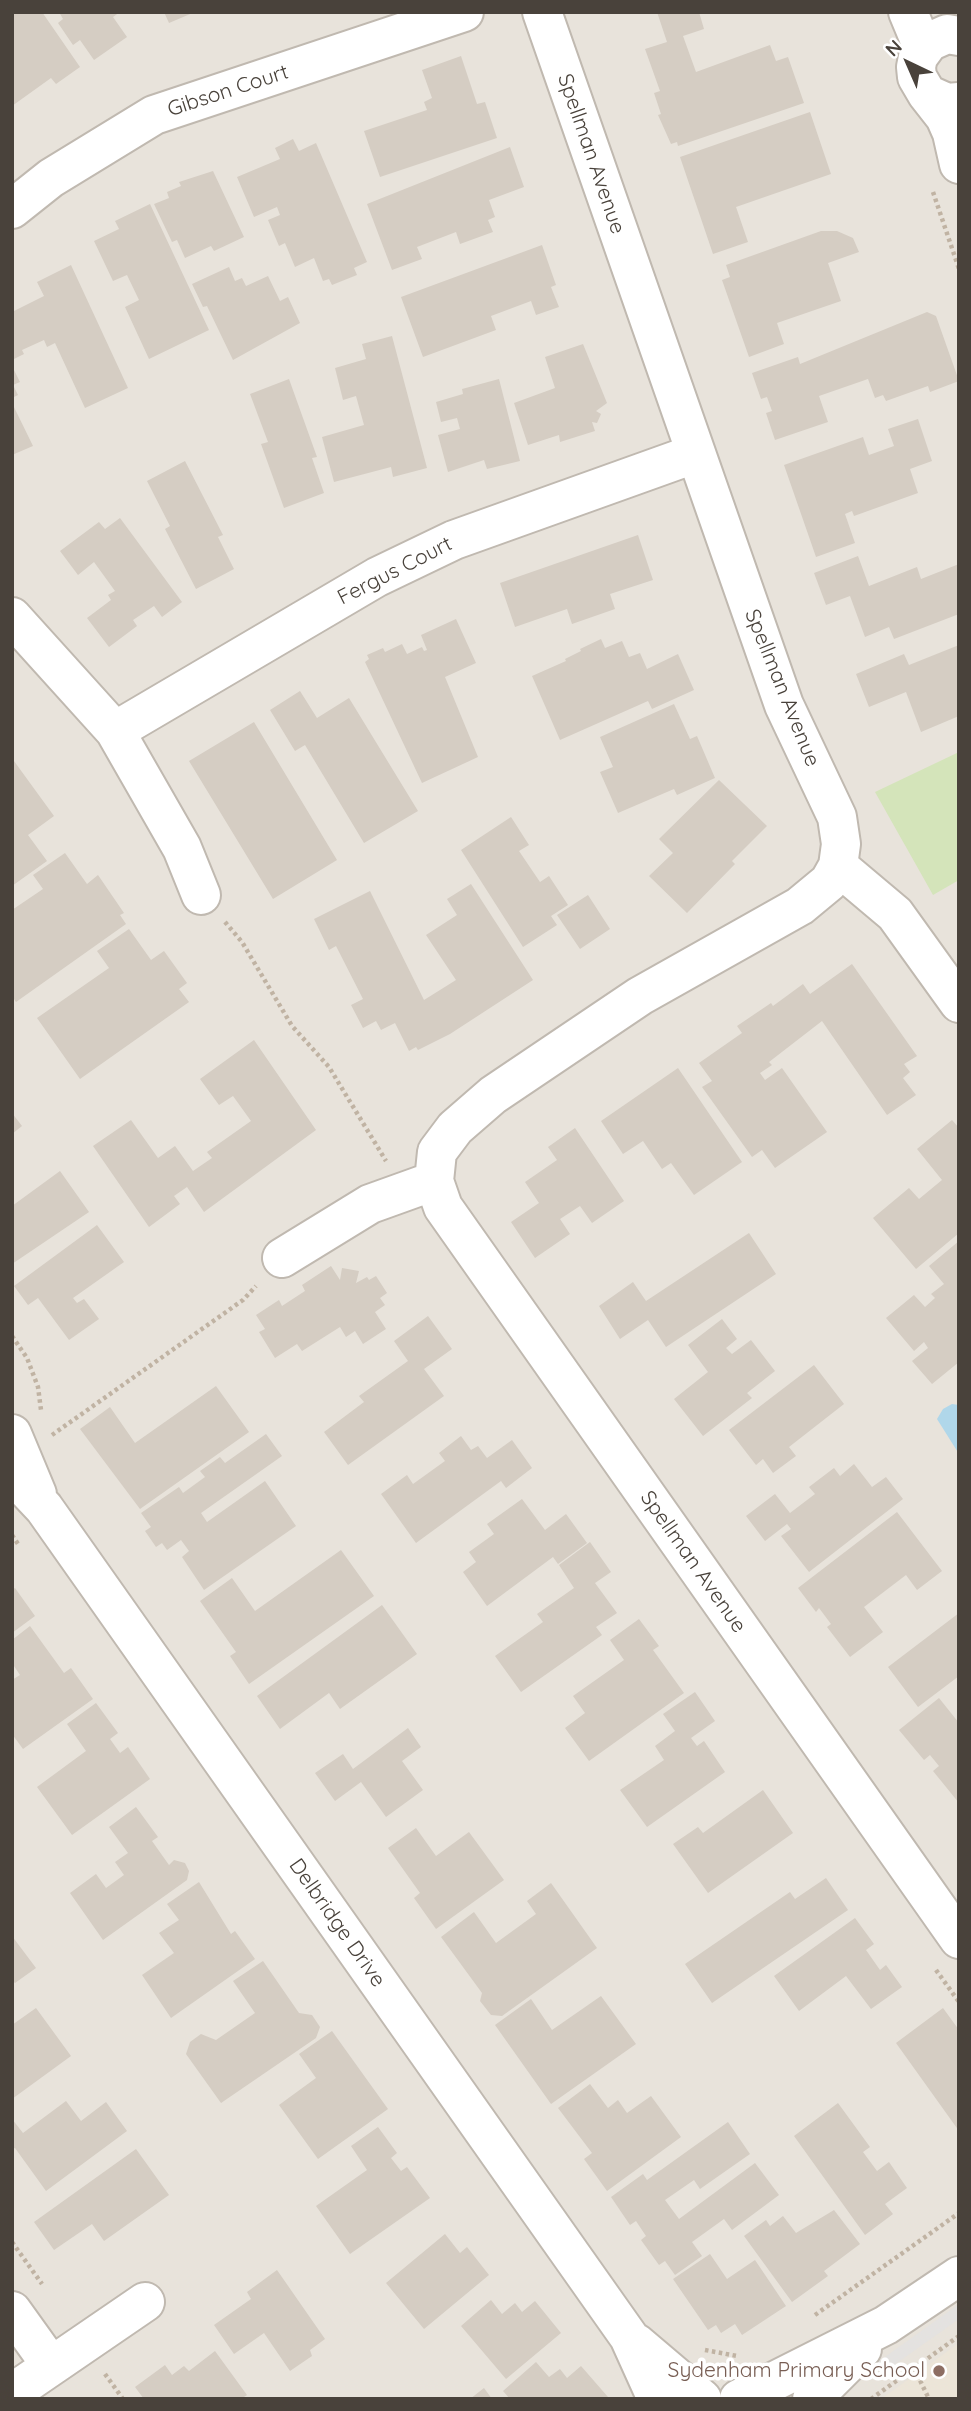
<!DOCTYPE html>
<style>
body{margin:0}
#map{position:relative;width:971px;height:2411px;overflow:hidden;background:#f5f2ed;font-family:Quicksand,sans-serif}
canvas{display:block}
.frame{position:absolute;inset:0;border:14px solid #49423b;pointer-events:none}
.north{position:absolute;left:873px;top:28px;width:70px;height:70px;-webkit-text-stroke:5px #fff;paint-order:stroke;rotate:316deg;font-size:19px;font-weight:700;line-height:28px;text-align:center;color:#49423b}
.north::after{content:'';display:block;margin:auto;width:24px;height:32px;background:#49423b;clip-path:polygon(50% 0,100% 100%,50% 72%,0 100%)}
</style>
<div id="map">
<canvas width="971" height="2411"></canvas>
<div class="frame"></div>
<div class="north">N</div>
</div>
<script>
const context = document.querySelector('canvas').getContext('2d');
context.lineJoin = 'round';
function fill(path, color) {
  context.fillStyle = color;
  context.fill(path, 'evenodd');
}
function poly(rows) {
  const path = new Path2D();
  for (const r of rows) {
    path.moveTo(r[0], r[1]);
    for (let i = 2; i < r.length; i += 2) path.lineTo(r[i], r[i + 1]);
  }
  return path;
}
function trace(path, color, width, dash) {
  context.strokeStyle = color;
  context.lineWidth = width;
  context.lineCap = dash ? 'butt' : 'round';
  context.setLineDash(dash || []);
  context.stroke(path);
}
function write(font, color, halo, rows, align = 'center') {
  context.font = font + ' Quicksand,sans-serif';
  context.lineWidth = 7;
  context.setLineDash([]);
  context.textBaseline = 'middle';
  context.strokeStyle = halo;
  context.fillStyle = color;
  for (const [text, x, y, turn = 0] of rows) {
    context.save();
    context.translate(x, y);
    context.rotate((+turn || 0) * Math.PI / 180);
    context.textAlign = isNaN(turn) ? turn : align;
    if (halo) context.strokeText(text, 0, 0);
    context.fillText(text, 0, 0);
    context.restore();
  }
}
fill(poly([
 [12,12,959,12,959,2399,12,2399]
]), '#e8e3db');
fill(poly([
 [959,2343,959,2399,881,2399]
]), '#ece5d8');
fill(poly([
 [959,752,959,880,933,895,875,792]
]), '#d4e4ba');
fill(poly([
 [959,2304,959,2319,884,2372,878,2362]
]), '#e4e2e0');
fill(poly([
 [952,1404,959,1405,959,1454,937,1419,943,1409]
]), '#b0d7ea');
fill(poly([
 [12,12,42,12,80,67,56,84,51,78,12,106],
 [59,12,120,12,113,17,127,37,94,60,80,40,73,45,58,23,63,19],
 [164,12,195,12,169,23],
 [657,12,699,12,704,29,683,36,696,72,770,45,776,61,788,57,804,103,678,146,677,142,671,144,658,115,661,114,654,93,660,91,645,49,667,42],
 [461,56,477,104,485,102,497,138,380,177,364,131,427,110,424,102,432,98,422,70],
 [810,112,831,174,736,207,748,242,713,254,680,157],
 [293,139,299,151,316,143,367,262,354,268,357,275,332,285,329,279,323,281,314,258,295,267,285,243,279,246,268,220,280,215,277,207,254,217,237,177,280,159,275,148],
 [510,147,524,187,489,200,495,217,488,220,493,232,460,244,456,232,417,247,422,259,392,270,367,204],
 [213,171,244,237,214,251,211,246,185,258,177,240,172,242,154,204,169,198,167,192,181,186,179,182],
 [150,204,209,330,149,359,125,307,139,300,127,275,113,281,94,241,119,229,115,221],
 [821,231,837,231,853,238,859,252,828,263,841,301,777,323,784,344,749,357,722,280,730,277,726,265],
 [542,245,556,285,551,287,559,307,536,315,531,301,491,316,496,330,423,357,401,297],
 [71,265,128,388,85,408,55,343,47,347,44,340,22,350,24,354,12,360,12,312,44,296,37,282],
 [229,267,235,281,242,278,246,286,268,276,280,301,288,297,300,323,233,360,207,306,203,307,192,284],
 [927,312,936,316,959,381,930,392,928,386,886,401,883,395,875,398,868,379,819,396,828,422,775,440,766,413,772,411,767,397,761,399,752,373,798,357,800,364],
 [392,336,427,468,393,477,391,467,334,482,322,437,364,425,356,396,343,400,335,368,366,359,362,344],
 [583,344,607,403,596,411,601,414,597,423,592,422,595,431,560,442,559,435,528,445,514,403,555,388,545,357],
 [12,366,20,382,13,385,18,395,12,398],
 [289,379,317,457,312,458,324,493,284,508,261,444,268,442,250,394],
 [499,379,520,461,487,469,484,460,448,472,438,435,460,429,457,418,441,422,436,402,463,394,462,389],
 [12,403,33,446,12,455],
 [918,419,932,461,910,469,918,493,854,516,852,511,845,514,855,543,816,557,784,465,863,437,869,455,894,446,888,429],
 [185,461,223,535,218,537,234,569,196,589,165,529,170,526,147,481],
 [120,518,182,602,162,617,154,606,133,620,137,626,109,647,87,618,111,600,108,595,115,591,94,562,78,575,60,551,99,522,105,529],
 [638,535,653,580,610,594,615,609,572,624,567,609,515,627,500,583],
 [858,556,869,586,917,567,921,579,959,564,959,614,894,639,889,627,865,637,850,596,826,605,814,573],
 [456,619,476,663,445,677,478,757,422,783,365,662,369,659,367,655,383,648,385,652,402,644,407,654,422,647,424,651,427,650,421,635],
 [601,639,605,648,622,641,629,657,640,653,647,669,678,654,694,690,652,709,648,701,560,740,532,676,566,661,565,659,581,651,580,649],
 [959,645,959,716,921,732,906,692,869,707,856,674,904,654,909,665],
 [300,691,317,718,349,698,418,811,364,843,305,745,295,751,270,710],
 [674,704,690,739,697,736,715,778,677,795,674,789,618,813,600,772,613,767,600,737],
 [254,722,337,860,273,899,189,761],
 [14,761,54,816,28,835,47,861,12,886],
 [719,780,767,826,732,861,735,864,687,913,649,876,673,853,659,839],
 [511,817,529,845,519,851,540,882,549,876,568,905,551,916,557,925,523,947,461,850],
 [65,853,87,884,98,875,124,913,120,915,126,924,16,1002,12,996,12,910,43,889,33,875],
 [471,884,533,980,450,1034,418,1050,416,1047,409,1051,395,1023,381,1030,376,1021,363,1028,351,1005,363,999,336,946,329,950,314,919,370,891,424,1000,456,980,426,935,457,915,447,899],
 [588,895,610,929,580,949,557,915],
 [129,929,151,960,164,951,187,983,179,989,189,1002,80,1079,37,1018,109,968,97,951],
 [852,964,917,1056,904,1064,910,1072,903,1078,916,1095,887,1115,822,1021,769,1062,772,1065,760,1073,765,1080,782,1068,827,1132,775,1168,762,1150,752,1157,702,1087,712,1081,699,1063,742,1033,737,1026,771,1003,773,1006,803,984,810,994],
 [254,1040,316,1130,204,1212,187,1187,174,1196,180,1204,149,1227,93,1146,131,1120,158,1158,175,1146,193,1171,212,1158,207,1152,251,1121,233,1096,219,1105,200,1079],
 [678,1068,742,1162,694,1195,671,1163,662,1169,643,1141,623,1154,601,1121],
 [12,1113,22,1126,12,1134],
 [952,1120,959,1128,959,1233,916,1269,873,1218,909,1188,919,1199,942,1180,917,1149],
 [575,1128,624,1201,592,1223,580,1206,560,1219,570,1234,535,1258,511,1222,539,1203,525,1182,557,1160,548,1147],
 [60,1171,89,1212,12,1264,12,1206],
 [97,1225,124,1262,73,1298,77,1303,84,1299,99,1319,69,1340,38,1298,28,1305,14,1286],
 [749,1233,776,1274,666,1347,648,1320,620,1339,599,1306,633,1282,646,1301],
 [959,1241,959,1362,932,1384,912,1361,928,1348,924,1342,914,1351,886,1318,914,1295,925,1307,935,1298,931,1294,944,1284,929,1266],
 [331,1266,340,1280,342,1268,359,1271,356,1283,367,1277,369,1280,376,1276,387,1293,380,1298,385,1305,375,1312,386,1329,363,1344,355,1331,346,1337,340,1327,302,1351,297,1344,275,1358,259,1332,265,1329,256,1315,279,1300,282,1306,305,1291,302,1285],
 [428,1316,452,1349,424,1369,444,1396,348,1465,324,1432,364,1402,359,1396,408,1361,394,1341],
 [722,1319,737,1339,726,1348,732,1354,751,1340,775,1371,747,1393,752,1398,703,1436,674,1399,708,1372,688,1345],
 [814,1365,844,1404,789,1447,796,1456,773,1473,763,1459,756,1465,729,1430],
 [216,1386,249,1432,140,1509,80,1429,110,1407,135,1443],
 [266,1434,282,1456,201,1513,207,1522,265,1481,296,1526,204,1590,182,1557,189,1551,181,1540,167,1550,162,1543,156,1547,145,1531,151,1527,141,1513,179,1487,183,1493,205,1477,200,1471,220,1457,225,1463],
 [461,1436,471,1450,478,1446,487,1458,512,1440,532,1468,506,1488,501,1481,416,1543,381,1494,407,1475,413,1484,445,1461,439,1453],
 [854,1464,872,1487,886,1477,903,1499,809,1572,781,1536,791,1529,787,1524,765,1541,746,1516,775,1494,790,1513,815,1494,809,1487,834,1468,840,1476],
 [522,1499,545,1530,566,1514,587,1543,558,1564,553,1557,487,1606,463,1572,476,1562,469,1552,494,1534,487,1524],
 [897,1512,942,1571,917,1590,906,1575,864,1607,883,1632,850,1657,827,1627,831,1624,819,1608,816,1612,798,1588],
 [590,1542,611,1572,595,1583,617,1613,596,1627,602,1635,521,1692,495,1656,543,1622,537,1614,574,1588,559,1565],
 [341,1550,374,1596,249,1684,230,1656,236,1652,200,1601,232,1578,255,1611],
 [15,1588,35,1616,12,1633,12,1590],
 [382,1605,417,1654,340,1709,329,1693,280,1729,257,1696],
 [959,1613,959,1676,918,1707,888,1667],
 [639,1619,659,1646,653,1650,684,1693,589,1761,565,1728,585,1713,573,1696,624,1660,610,1640],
 [30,1626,64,1673,71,1668,93,1699,23,1749,12,1734,12,1680,20,1675,12,1663,12,1640],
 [695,1692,715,1721,691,1738,697,1746,704,1741,725,1772,647,1827,620,1790,664,1760,655,1746,675,1731,663,1714],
 [939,1698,959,1723,959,1803,933,1771,939,1766,930,1755,924,1760,899,1730],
 [96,1703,118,1733,110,1739,120,1753,128,1747,150,1779,72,1835,37,1787,86,1751,67,1724],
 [408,1728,421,1747,402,1761,423,1790,386,1817,361,1782,335,1801,315,1773,343,1754,353,1769],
 [763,1790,793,1833,708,1893,673,1844,698,1827,703,1833],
 [136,1807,158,1837,152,1841,169,1865,174,1860,185,1863,189,1871,187,1880,103,1940,70,1893,96,1874,106,1888,124,1875,115,1862,128,1853,109,1827],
 [416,1828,436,1856,469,1832,504,1880,436,1929,414,1898,420,1893,388,1848],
 [826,1878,848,1910,712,2003,685,1964,790,1892,795,1899],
 [199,1882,231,1934,235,1931,255,1959,171,2018,142,1975,174,1953,159,1933,179,1920,167,1904],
 [551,1883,597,1948,502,2016,491,2015,480,2001,482,1993,441,1937,474,1912,496,1943,536,1914,527,1901],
 [855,1918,874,1944,866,1950,880,1970,886,1965,902,1987,871,2009,846,1976,799,2011,774,1976],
 [12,1936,36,1968,15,1983,12,1980],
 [263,1961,299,2013,312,2015,320,2027,316,2038,221,2103,186,2054,190,2042,201,2034,216,2040,255,2013,233,1981],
 [601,1996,636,2044,551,2104,495,2025,531,1999,552,2030],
 [36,2008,71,2056,12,2099,12,2025],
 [943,2008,959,2030,959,2131,896,2043],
 [332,2031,388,2109,318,2159,279,2105,316,2078,299,2054],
 [590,2084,608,2108,618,2100,627,2113,651,2096,681,2137,607,2191,584,2159,592,2153,558,2108],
 [66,2101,81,2121,106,2102,127,2131,46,2191,15,2148,12,2149,12,2119,23,2133],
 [838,2103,870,2147,863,2152,877,2171,889,2162,907,2188,885,2204,893,2214,865,2235,794,2136],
 [728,2122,750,2154,700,2189,694,2180,665,2200,679,2219,755,2163,779,2195,732,2230,724,2219,692,2242,702,2256,675,2275,665,2261,659,2265,641,2240,646,2236,636,2221,630,2225,611,2197,643,2174,647,2180],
 [378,2127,397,2153,391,2158,401,2171,407,2167,430,2198,350,2254,316,2206,367,2170,351,2146],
 [136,2149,169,2195,104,2241,92,2224,54,2250,34,2222],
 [834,2210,860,2244,824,2271,828,2276,792,2302,744,2236,766,2220,770,2226,783,2216,796,2233],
 [445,2234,460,2253,467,2247,489,2275,424,2329,386,2283],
 [710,2254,727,2279,755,2260,786,2306,742,2335,735,2324,721,2333,716,2325,708,2330,673,2279],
 [277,2270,325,2339,310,2350,312,2356,290,2371,264,2333,234,2354,214,2325,251,2299,247,2292],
 [491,2300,502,2314,515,2303,522,2312,535,2301,561,2333,506,2379,461,2326],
 [215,2351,247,2395,241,2399,144,2399,135,2387,165,2365,172,2375,184,2366,189,2371],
 [536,2362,549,2377,560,2369,567,2378,581,2366,608,2397,510,2399,503,2391],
 [484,2388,492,2399,470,2399]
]), '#d5cdc3');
const minor = poly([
 [542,12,784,705,837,817,841,844,838,866,829,882,800,906,640,996,493,1095,455,1128,437,1152,434,1181,443,1207,959,1939],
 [12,209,51,178,154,115,464,12],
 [12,617,115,731,182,848,201,895],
 [115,731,377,577,454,540,694,454],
 [838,866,895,914,959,1003],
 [282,1258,370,1204,434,1181],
 [12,1434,37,1494],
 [12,1474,44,1508,629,2337,657,2399],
 [12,2311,50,2364],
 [636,2343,702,2399],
 [12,2393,145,2302]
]);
const tertiary = poly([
 [908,12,923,48],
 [959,36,947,34,929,42,918,57,916,67,917,77,927,94,947,103,959,102],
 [927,94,945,117,952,133,959,164],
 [739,2399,886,2325,959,2276],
 [812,2399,862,2349]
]);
trace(minor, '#c0b9b0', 42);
trace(tertiary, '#c0b9b0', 42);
trace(poly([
 [933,192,959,269],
 [225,922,242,942,292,1026,329,1067,386,1161],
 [12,1336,27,1358,38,1387,41,1410],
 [52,1435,243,1300,256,1286],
 [12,1535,18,1544],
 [936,1970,959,2002],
 [12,2242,42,2284],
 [815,2315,959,2213],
 [705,2350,737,2356],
 [914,2368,929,2399],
 [105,2374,123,2399],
 [871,2399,959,2336]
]), '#c0b3a3', 4.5, [3.5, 3.5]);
trace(minor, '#fff', 38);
trace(tertiary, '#fff', 38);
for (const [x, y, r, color] of [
 [939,2371,7,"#8d6e63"]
]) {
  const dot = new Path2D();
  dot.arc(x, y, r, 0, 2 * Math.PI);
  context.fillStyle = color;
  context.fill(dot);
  trace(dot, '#fff', 2.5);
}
write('21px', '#49423b', '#fff', [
 ["Gibson Court",228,91,-18],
 ["Spellman Avenue",591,154,71],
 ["Fergus Court",395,571,-27],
 ["Spellman Avenue",782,688,68],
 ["Spellman Avenue",693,1562,55],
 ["Delbridge Drive",337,1923,55]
]);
write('21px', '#785e54', '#fff', [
 ["Sydenham Primary School",925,2371]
], 'right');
</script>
